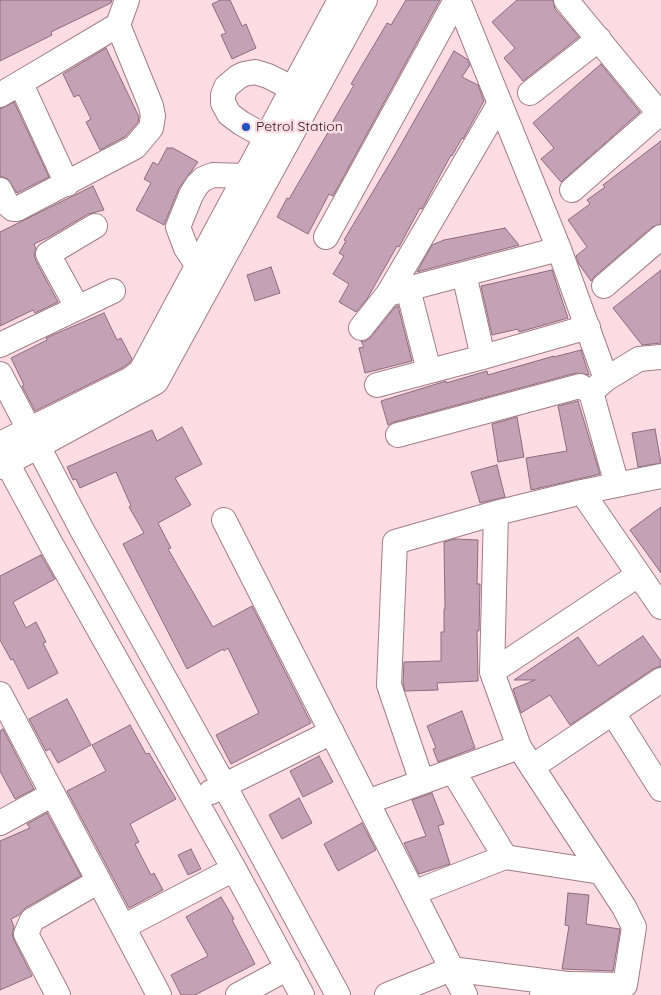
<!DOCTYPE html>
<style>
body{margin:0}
canvas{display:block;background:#fddce3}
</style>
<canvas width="661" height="995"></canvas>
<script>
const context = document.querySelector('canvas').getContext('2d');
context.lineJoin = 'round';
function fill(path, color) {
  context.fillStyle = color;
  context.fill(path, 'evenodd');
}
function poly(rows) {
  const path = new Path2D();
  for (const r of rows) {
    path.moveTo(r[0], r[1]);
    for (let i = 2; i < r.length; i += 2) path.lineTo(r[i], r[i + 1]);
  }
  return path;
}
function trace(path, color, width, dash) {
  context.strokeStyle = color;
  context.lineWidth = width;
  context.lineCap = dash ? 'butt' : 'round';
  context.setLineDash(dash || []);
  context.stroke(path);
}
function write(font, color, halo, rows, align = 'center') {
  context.font = font + ' Quicksand,sans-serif';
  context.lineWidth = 5;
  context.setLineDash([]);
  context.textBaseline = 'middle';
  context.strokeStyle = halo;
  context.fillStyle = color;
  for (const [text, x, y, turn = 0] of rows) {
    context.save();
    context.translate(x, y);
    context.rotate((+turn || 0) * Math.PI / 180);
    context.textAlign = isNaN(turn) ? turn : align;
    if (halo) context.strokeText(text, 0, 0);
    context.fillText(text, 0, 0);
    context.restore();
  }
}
const building = poly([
 [0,0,112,0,111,3,51,32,52,35,0,61,0,0],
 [220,0,230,0,242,26,246,24,256,48,232,59,221,35,226,33,212,4,220,0],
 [406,0,440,0,333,196,329,194,308,234,277,217,287,198,289,199,330,129,329,128,354,85,351,84,387,23,391,25,406,0],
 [517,0,553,0,555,9,579,37,523,81,504,58,515,48,492,22,517,0],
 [106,48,139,117,138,122,126,136,100,150,86,122,91,119,79,95,74,97,63,74,106,48],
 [454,51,467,59,470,65,462,77,478,85,484,101,463,139,462,138,452,156,451,155,422,209,420,208,399,247,397,246,367,299,356,312,339,302,349,284,333,274,344,256,339,253,346,241,344,240,396,153,454,51],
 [601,64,640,112,561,182,541,159,554,148,533,123,601,64],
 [14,102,49,177,17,193,8,179,0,176,0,109,14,102],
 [661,141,661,224,652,227,595,276,591,281,579,264,576,256,587,247,568,220,590,204,587,200,605,187,603,185,661,141],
 [167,148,173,148,198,162,179,188,164,225,136,210,151,183,144,179,153,162,158,165,167,148],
 [93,186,104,210,88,214,49,237,34,244,36,249,34,254,36,261,58,302,35,313,33,310,0,326,0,232,93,186],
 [505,228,519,245,417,272,432,245,444,240,505,228],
 [271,267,280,293,255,301,247,275,271,267],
 [552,270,568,318,519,332,518,329,492,335,481,286,552,270],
 [661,270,661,343,642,345,613,308,661,270],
 [398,306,412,361,365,373,359,348,364,347,361,341,366,341,371,337,395,307,398,306],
 [104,313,117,340,121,338,132,359,130,362,122,368,35,411,22,386,24,385,11,358,47,340,46,338,104,313],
 [581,350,589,375,576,373,394,422,388,425,381,401,446,381,446,383,487,371,488,375,554,356,554,357,581,350],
 [578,401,600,474,531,490,526,458,567,451,558,406,578,401],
 [517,417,524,457,498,462,492,424,517,417],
 [182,427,202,464,175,478,191,505,158,523,171,548,168,549,213,627,252,606,311,723,231,764,216,735,259,713,228,648,224,651,223,649,187,669,123,544,144,533,129,507,131,506,116,472,80,488,76,479,73,480,67,467,152,430,157,441,182,427],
 [655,429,661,463,638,467,632,433,655,429],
 [497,465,505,497,480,503,471,472,497,465],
 [661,507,661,573,630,530,661,507],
 [455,539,478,540,477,584,480,584,479,631,477,631,478,681,437,683,438,690,405,691,403,683,404,662,441,661,441,632,444,632,444,609,445,609,444,542,455,539],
 [41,555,55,579,13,602,26,628,36,622,46,642,43,643,58,673,28,689,13,659,11,660,0,640,0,576,41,555],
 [643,636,661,661,661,666,653,669,570,725,550,695,521,713,513,689,535,680,514,680,578,637,598,666,643,636],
 [67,699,91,745,58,763,50,749,46,751,29,719,67,699],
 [462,711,475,748,438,762,433,749,436,748,427,726,462,711],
 [130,725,146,754,149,753,176,799,130,824,139,842,135,844,151,875,154,873,163,890,129,908,67,791,106,771,92,745,130,725],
 [3,729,34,789,15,799,0,771,0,731,3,729],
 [319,756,333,782,303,797,290,771,319,756],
 [432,793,444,824,438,826,450,864,419,874,404,843,426,836,412,800,432,793],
 [299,798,312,823,282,839,269,815,299,798],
 [47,813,81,876,25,908,19,915,11,919,14,927,12,934,14,940,32,976,0,990,0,841,30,828,27,824,47,813],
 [362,823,376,850,338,871,324,844,362,823],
 [191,849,201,869,188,875,178,855,191,849],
 [568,893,589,895,586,924,620,929,613,971,562,969,569,926,565,925,568,893],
 [221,897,234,919,232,920,255,964,195,995,181,995,171,975,208,956,186,917,221,897]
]);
fill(building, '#c4a2b6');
trace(building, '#8c6c7e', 1);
const minor = poly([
 [458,0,559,249,606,379,591,392,617,485],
 [566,0,659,113],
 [21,84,67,184],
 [530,93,599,39],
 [0,95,118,25,127,0],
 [266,137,241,123,229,114,223,103,223,95,226,87,238,77,244,74,255,72,268,76,292,88],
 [0,190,7,204,13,209,17,209,135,147,151,128,153,116,151,106,118,25],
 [572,190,661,112],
 [326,237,456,0],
 [198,266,186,248,178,227,191,195,197,185,203,179,213,175,246,176],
 [464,274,483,357],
 [604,286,661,237],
 [408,289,429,371],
 [388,294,559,249],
 [77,307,48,254,95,226],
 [361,328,388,294,500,103],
 [0,345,113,291],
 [0,374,82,530,224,785,338,995],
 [606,379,639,359,661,357],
 [377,385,483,357,588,327],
 [398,435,580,386,591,392],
 [0,444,129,380,141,371,340,0],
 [0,450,52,546,234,869,302,995],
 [0,467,156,382,365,0],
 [582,492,661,607],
 [496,513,492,672,519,747,624,907,634,927,625,985,570,984,542,995],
 [224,520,465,995],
 [492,672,638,575],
 [0,694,159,995],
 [613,713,661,789],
 [532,767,661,680],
 [453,771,505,857],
 [422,782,389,685,395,542,496,513,582,492,661,476],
 [211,792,332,732],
 [367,802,519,747],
 [0,823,53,794],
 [413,893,505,857,601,872],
 [123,927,234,869],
 [58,995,26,934,32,920,99,881],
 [238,995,288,968],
 [387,995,451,969,567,984]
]);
trace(minor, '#a27d86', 26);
trace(minor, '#fff', 24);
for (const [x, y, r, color] of [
 [246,127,5,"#2252c0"]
]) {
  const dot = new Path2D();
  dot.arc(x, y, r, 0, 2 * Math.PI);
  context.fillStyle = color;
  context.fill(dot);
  trace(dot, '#fddce3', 2);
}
write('14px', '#2f2024', '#fddce3', [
 ["Petrol Station",256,127]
], 'left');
</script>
